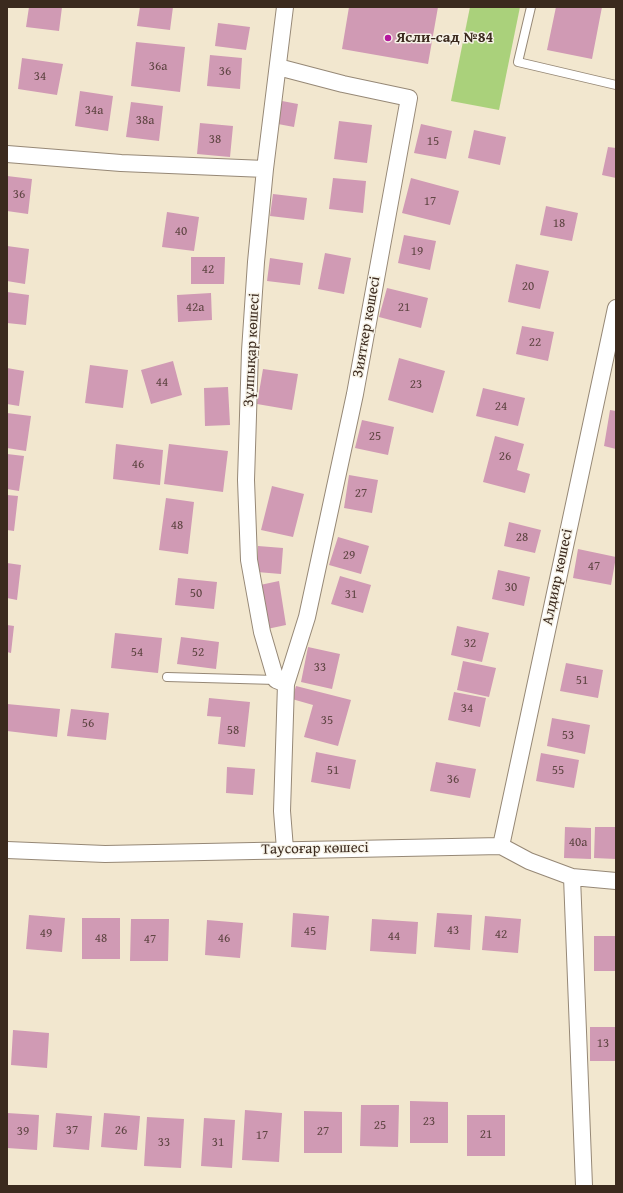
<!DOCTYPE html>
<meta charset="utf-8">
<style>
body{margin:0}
#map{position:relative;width:623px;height:1193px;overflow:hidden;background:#f2e7cf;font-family:"Gentium Book Plus",serif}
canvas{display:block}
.frame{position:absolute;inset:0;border:8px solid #3b2a1e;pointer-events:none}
</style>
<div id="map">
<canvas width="623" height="1193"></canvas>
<div class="frame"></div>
</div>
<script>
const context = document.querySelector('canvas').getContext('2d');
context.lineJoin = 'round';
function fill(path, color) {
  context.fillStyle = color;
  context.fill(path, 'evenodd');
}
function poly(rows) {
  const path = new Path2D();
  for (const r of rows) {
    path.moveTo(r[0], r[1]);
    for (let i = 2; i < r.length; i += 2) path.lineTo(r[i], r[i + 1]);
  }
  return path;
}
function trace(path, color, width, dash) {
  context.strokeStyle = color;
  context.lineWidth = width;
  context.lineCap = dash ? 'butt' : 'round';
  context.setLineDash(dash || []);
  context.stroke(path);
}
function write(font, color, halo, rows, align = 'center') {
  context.font = font + ' "Gentium Book Plus",serif';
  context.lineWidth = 3;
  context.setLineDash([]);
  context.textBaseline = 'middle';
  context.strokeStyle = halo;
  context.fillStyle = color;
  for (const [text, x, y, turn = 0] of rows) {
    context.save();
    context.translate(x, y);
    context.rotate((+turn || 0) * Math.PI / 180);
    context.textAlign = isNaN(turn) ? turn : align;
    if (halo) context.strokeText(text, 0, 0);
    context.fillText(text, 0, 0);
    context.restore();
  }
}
fill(poly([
 [470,7,520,7,499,110,451,101]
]), '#aad17b');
fill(poly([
 [29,7,62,7,59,31,26,27],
 [140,7,173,7,170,30,137,26],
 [349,7,438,7,428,64,342,49],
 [556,7,602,7,592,59,547,50],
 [218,23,250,27,246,50,215,46],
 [136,42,185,47,180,92,131,86],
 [210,55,242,58,240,89,207,86],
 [22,58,63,64,57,95,18,89],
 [80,91,113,96,108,131,75,126],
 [282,101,298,104,294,127,278,124],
 [131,102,163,106,159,141,126,137],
 [339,121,372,125,367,163,334,159],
 [200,123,233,126,230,157,197,154],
 [421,124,452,131,446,159,414,153],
 [474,130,506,137,500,165,468,158],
 [608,147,616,148,616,178,602,175],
 [7,176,32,179,28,214,7,211],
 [333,178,366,181,363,213,329,209],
 [411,178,459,191,450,225,402,213],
 [273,194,307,198,304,220,270,216],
 [546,206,578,213,572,241,540,235],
 [167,212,199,217,194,251,162,247],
 [404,235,436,241,430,270,398,263],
 [7,246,29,249,25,284,7,281],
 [325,253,351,258,344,294,318,289],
 [191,257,225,257,224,284,191,284],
 [270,258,303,263,300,285,267,281],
 [516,264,549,271,540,309,508,302],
 [387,288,428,298,421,328,379,317],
 [7,292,29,295,26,325,7,323],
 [211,293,212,320,178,322,177,295],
 [522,326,554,332,548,361,516,354],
 [399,358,445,371,433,413,388,400],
 [173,361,182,395,151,404,141,370],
 [90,365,128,370,123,408,85,403],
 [7,368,24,371,19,406,7,404],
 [263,369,298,374,292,410,257,404],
 [228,387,230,425,205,426,204,388],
 [483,388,525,398,518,426,476,416],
 [610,410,616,411,616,449,604,446],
 [7,413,31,416,26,451,7,448],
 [362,420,394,427,388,455,355,448],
 [495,436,524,444,517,470,530,474,525,493,483,482],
 [116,444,163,450,160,485,113,479],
 [169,444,228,451,223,492,164,484],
 [7,454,24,456,19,491,7,489],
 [349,475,378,480,372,513,344,508],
 [272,486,304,494,293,537,261,530],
 [7,495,18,496,14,531,7,530],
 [166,498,194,502,188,554,159,550],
 [509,522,541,530,535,553,504,546],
 [338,537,369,546,361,574,329,565],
 [258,546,283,548,281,574,257,572],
 [578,549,616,557,611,585,573,578],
 [7,563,21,565,17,600,7,598],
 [498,570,530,577,524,606,492,599],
 [340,576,371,585,363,613,331,604],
 [178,578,217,582,214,609,175,605],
 [279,581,286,625,267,629,260,585],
 [7,625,14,626,11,653,7,652],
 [457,626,489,633,482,662,451,655],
 [115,633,162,638,158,673,111,668],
 [181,637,219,642,216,669,177,664],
 [308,647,340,654,332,689,301,682],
 [463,661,496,668,489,697,457,690],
 [566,663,603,670,598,698,560,691],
 [296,686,351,700,338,746,304,737,313,705,292,699],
 [454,692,486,698,480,727,448,720],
 [209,698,250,702,245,747,218,744,221,717,207,716],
 [7,704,60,709,57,737,7,731],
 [71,709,109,713,106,740,67,736],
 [552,718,590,725,585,754,547,746],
 [316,752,356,760,350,789,311,782],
 [541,753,579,760,574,788,536,781],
 [436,762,476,769,470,798,430,791],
 [227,767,255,769,253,795,226,793],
 [565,827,591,828,591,859,564,858],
 [595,827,616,827,616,859,594,858],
 [293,913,329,916,326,950,291,947],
 [437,913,472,915,470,950,434,947],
 [29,915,65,918,62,952,26,949],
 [485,916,521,919,518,953,482,950],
 [82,918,120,918,120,959,82,959],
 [131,919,169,919,168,961,130,961],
 [372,919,418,922,416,954,370,951],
 [207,920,243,923,240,958,205,955],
 [594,936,616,936,616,971,594,971],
 [590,1027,616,1027,616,1061,590,1061],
 [13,1030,49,1033,47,1068,11,1065],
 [410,1101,448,1102,448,1143,410,1143],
 [361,1105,399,1105,398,1147,360,1146],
 [245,1110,282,1113,279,1162,242,1160],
 [304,1111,342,1112,342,1153,304,1153],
 [7,1113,39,1115,37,1150,7,1148],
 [56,1113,92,1116,89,1150,53,1147],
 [104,1113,140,1116,137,1150,101,1147],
 [467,1115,505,1115,505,1156,467,1156],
 [147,1117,184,1119,181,1168,144,1166],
 [204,1118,235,1120,232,1168,201,1166]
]), '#d09ab4');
const lane = poly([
 [531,7,518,62,616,85],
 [167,677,276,680]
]);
const street = poly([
 [285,7,265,169,256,262,250,351,246,480,249,560,262,632,276,680,286,684],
 [278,67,343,84,409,98,355,394,307,617,286,684,282,811,285,849],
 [7,154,121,163,265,169],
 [501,846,616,308],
 [7,850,105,854,501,846,529,861,572,877,616,881],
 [572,877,584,1186]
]);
trace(lane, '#968876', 10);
trace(street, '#968876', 18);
trace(lane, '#fff', 8);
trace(street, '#fff', 16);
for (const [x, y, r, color] of [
 [388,38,4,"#b5179e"]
]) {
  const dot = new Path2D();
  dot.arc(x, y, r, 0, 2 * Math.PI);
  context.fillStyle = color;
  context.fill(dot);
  trace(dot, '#f7f3e8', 1.5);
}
write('13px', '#604644', null, [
 ["36а",158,67],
 ["36",225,72],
 ["34",40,77],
 ["34а",94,111],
 ["38а",145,121],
 ["38",215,140],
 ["15",433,142],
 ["36",19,195],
 ["17",430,202],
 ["18",559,224],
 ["40",181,232],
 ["19",417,252],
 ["42",208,270],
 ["20",528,287],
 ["42а",195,308],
 ["21",404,308],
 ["22",535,343],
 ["44",162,383],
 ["23",416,385],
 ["24",501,407],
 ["25",375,437],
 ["26",505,457],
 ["46",138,465],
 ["27",361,494],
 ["48",177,526],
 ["28",522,538],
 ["29",349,556],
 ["47",594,567],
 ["30",511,588],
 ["50",196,594],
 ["31",351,595],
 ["32",470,644],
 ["54",137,653],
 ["52",198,653],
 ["33",320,668],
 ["51",582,681],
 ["34",467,709],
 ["35",327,721],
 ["56",88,724],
 ["58",233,731],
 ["53",568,736],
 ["51",333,771],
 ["55",558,771],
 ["36",453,780],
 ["40а",578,843],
 ["43",453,931],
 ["45",310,932],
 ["49",46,934],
 ["42",501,935],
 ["44",394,937],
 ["48",101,939],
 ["46",224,939],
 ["47",150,940],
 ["13",603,1044],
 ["23",429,1122],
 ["25",380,1126],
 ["37",72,1131],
 ["26",121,1131],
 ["39",23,1132],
 ["27",323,1132],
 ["21",486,1135],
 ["17",262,1136],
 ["33",164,1143],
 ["31",218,1143]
]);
write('bold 15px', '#3b2a1e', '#f7f3e8', [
 ["Ясли-сад №84",396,38]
], 'left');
write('15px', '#3b2a1e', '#f7f3e8', [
 ["Зияткер көшесі",367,327,-80],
 ["Зұлпықар көшесі",252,350,-87],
 ["Алдияр көшесі",558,577,-78],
 ["Тауcоғар көшесі",315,849,-1]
]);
</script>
